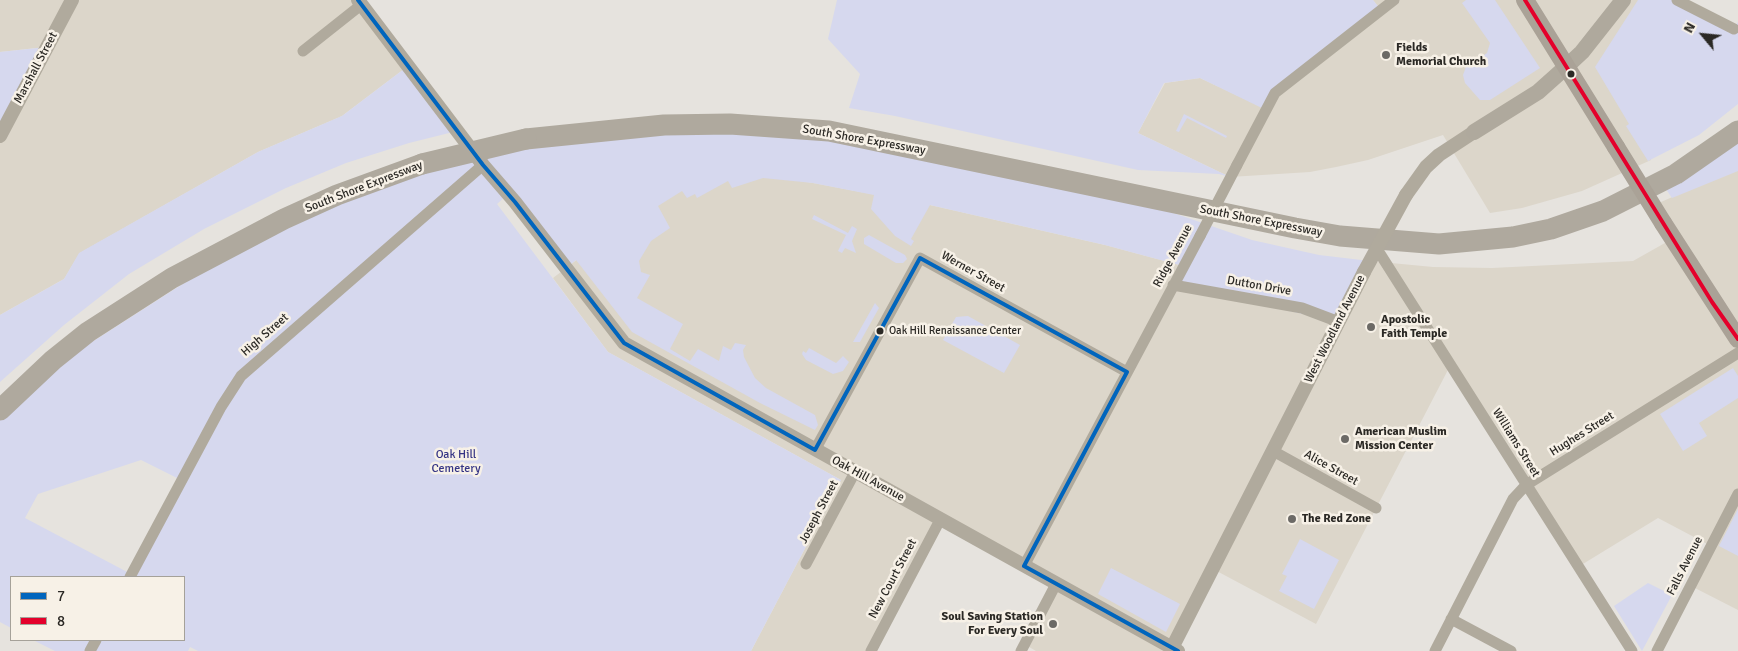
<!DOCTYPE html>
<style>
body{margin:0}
#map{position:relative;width:1738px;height:651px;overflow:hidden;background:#e6e3de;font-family:Signika,sans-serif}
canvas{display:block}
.legend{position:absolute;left:10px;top:576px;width:175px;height:65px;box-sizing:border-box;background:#f7f1e7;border:1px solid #a5a199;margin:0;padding:6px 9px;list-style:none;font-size:15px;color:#2b2925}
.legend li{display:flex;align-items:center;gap:10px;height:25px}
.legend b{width:25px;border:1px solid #a5a199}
.north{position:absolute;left:1678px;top:10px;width:50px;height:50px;-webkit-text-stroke:4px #f7f1e7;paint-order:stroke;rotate:298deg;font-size:14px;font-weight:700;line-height:20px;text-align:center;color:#2b2925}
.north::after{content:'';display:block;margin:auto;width:18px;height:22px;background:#2b2925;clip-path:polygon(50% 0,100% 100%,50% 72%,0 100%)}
</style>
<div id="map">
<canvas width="1738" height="651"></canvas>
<ul class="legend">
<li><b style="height:6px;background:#0065bd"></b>7</li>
<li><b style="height:6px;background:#e4002b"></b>8</li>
</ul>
<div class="north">N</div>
</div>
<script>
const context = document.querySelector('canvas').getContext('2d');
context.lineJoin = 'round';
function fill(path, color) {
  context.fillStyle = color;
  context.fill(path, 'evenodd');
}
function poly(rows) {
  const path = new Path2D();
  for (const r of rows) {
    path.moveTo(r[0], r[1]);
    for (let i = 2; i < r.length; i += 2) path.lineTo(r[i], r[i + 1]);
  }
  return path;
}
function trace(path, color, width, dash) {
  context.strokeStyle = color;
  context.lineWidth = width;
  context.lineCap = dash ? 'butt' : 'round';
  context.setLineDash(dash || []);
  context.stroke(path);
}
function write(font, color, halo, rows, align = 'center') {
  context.font = font + ' Signika,sans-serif';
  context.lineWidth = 5;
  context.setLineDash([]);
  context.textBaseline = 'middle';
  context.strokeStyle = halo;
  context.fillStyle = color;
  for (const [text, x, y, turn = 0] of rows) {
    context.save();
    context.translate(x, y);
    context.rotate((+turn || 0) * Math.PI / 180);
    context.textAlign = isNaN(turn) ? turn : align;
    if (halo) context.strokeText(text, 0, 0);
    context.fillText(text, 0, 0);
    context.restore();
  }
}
fill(poly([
 [0,0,358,0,408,66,342,116,258,152,80,253,64,279,0,315,0,136,46,47,0,52],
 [1373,0,1677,0,1651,160,1582,191,1522,208,1490,213,1443,135,1368,160,1336,167,1310,172,1230,177,1138,133,1165,83,1200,78,1266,109,1275,93,1381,10],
 [1738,168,1738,610,1691,586,1711,546,1658,518,1578,567,1450,366,1316,624,1213,569,1178,651,1036,651,1024,644,1056,584,940,520,871,651,751,651,841,480,608,352,553,278,672,187,732,171,813,183,930,205,1105,245,1183,266,1370,261,1433,267,1492,268,1633,261,1672,239,1652,206]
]), '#dcd6ca');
fill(poly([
 [837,0,1373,0,1381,10,1275,93,1266,110,1200,78,1164,83,1138,133,1230,177,1219,174,1138,170,895,116,849,108,860,74,828,39],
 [1466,0,1495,0,1540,68,1490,100,1480,100,1465,83,1463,75,1466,67,1487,53,1490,43,1462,3],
 [1638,0,1678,0,1734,29,1738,22,1738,104,1699,135,1648,161,1626,126,1629,124,1595,67],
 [47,47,0,136,0,52],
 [408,66,457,131,409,143,346,163,286,188,204,229,129,274,64,325,0,382,0,315,64,279,79,253,258,152,342,116],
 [1184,114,1227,136,1226,138,1187,118,1179,132,1176,131],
 [730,124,1095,186,1252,240,1319,255,1370,261,1339,322,1173,285,1183,266,1105,245,930,205,911,239,914,241,911,246,895,236,871,209,874,195,813,183,763,178,732,188,728,181,697,198,695,194,687,198,682,191,658,206,670,228,651,241,639,261,641,272,650,275,637,298,683,324,670,349,690,361,698,349,719,361,723,346,731,350,735,343,746,345,743,350,744,357,755,378,766,388,815,415,818,425,815,430,760,403,632,332,576,260,566,268,508,194,497,204,608,352,841,480,751,651,198,651,190,647,188,651,55,651,33,640,184,640,184,577,11,577,11,628,0,622,0,411,28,383,284,219,526,139],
 [141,460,181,480,131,574,25,518,38,494],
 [1738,131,1738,171,1672,198,1661,182],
 [814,215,848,233,852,226,857,229,852,241,856,253,845,248,842,253,838,251,846,235,812,219],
 [869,235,905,255,907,259,903,263,896,263,864,244,864,238],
 [875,303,879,308,860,342,853,342],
 [968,316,1020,345,1004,373,943,340,956,317],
 [809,348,836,363,843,356,849,362,843,371,833,374,806,360,802,354,803,351,806,353],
 [1733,368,1738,376,1738,398,1699,423,1707,436,1683,451,1660,414],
 [1738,509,1738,556,1719,546],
 [1300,539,1339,560,1314,609,1279,591,1287,576,1282,574],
 [1111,568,1180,604,1166,632,1098,594],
 [1648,583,1672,595,1642,651,1614,606]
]), '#d6d8ee');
trace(poly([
 [1677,0,1734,29],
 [303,51,361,5],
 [1237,165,1275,93,1394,0],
 [1377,249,1632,651],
 [1173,285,1302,308,1339,322],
 [815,450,920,258,1127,372],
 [1273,451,1376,508],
 [806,564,855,472],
 [1024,566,1200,236],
 [130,577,221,407,241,376,483,165],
 [1451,619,1511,651],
 [90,651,96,640],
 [871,651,940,520],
 [1021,651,1056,584],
 [1435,651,1513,499,1526,485,1738,353],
 [1657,651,1738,494]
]), '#b0aa9d', 11);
trace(poly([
 [358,0,483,165,515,202,624,343,1178,651],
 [0,136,72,0],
 [1406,195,1426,167,1439,155,1474,132],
 [1172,648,1364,272]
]), '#b0aa9d', 14);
trace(poly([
 [1474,132,1538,92,1566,67,1582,52,1623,0]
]), '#afa99d', 16);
trace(poly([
 [1525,0,1616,147],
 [1663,223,1738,339]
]), '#aaa297', 18);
trace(poly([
 [526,139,664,125,730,124,829,131,1295,228,1340,236,1439,244,1513,237,1551,229,1603,211,1676,174,1738,131],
 [0,410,53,360,88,332,172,278,284,219,337,195,422,164]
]), '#afa99e', 21);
trace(poly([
 [1200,236,1237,165]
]), '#b0aa9d', 11);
trace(poly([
 [1364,272,1406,195]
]), '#b0aa9d', 14);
trace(poly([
 [1616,147,1663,223]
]), '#aaa297', 18);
trace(poly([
 [422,164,526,139]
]), '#afa99e', 21);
trace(poly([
 [358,0,483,165,515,202,624,343,815,450],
 [920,258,1127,372],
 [815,450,920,258],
 [1024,566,1127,372],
 [1024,566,1178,651]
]), '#0065bd', 4);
trace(poly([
 [1525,0,1712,302,1738,339]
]), '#e4002b', 4);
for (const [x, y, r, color] of [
 [1386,55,5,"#6c6a66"],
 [1571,74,4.5,"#2b2925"],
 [1371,327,5,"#6c6a66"],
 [880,331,4.5,"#2b2925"],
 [1345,439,5,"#6c6a66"],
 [1292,519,5,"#6c6a66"],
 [1053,624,5,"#6c6a66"]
]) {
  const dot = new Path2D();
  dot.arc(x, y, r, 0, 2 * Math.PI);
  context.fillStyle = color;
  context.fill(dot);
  trace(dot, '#f7f1e7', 2);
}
write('11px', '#2b2925', '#f7f1e7', [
 ["Oak Hill Renaissance Center",889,331]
], 'left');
write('bold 12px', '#2b2925', '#f7f1e7', [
 ["Fields",1396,48],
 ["Memorial Church",1396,62],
 ["Apostolic",1381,320],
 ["Faith Temple",1381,334],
 ["American Muslim",1355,432],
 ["Mission Center",1355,446],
 ["The Red Zone",1302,519],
 ["Soul Saving Station",1043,617,"right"],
 ["For Every Soul",1043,631,"right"]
], 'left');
write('12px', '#2b2925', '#f7f1e7', [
 ["Marshall Street",36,68,-62],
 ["South Shore Expressway",864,140,10],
 ["South Shore Expressway",364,187,-21],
 ["South Shore Expressway",1261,221,11],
 ["Ridge Avenue",1173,256,-62],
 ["Werner Street",973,272,29],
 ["Dutton Drive",1259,286,10],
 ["West Woodland Avenue",1335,329,-63],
 ["High Street",265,335,-41],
 ["Hughes Street",1582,434,-32],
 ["Williams Street",1516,443,58],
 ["Alice Street",1331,468,29],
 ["Oak Hill Avenue",868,479,29],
 ["Joseph Street",819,512,-62],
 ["Falls Avenue",1685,566,-63],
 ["New Court Street",893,579,-62]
]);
write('12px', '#353485', '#f7f1e7', [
 ["Oak Hill",456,455],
 ["Cemetery",456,469]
]);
</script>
